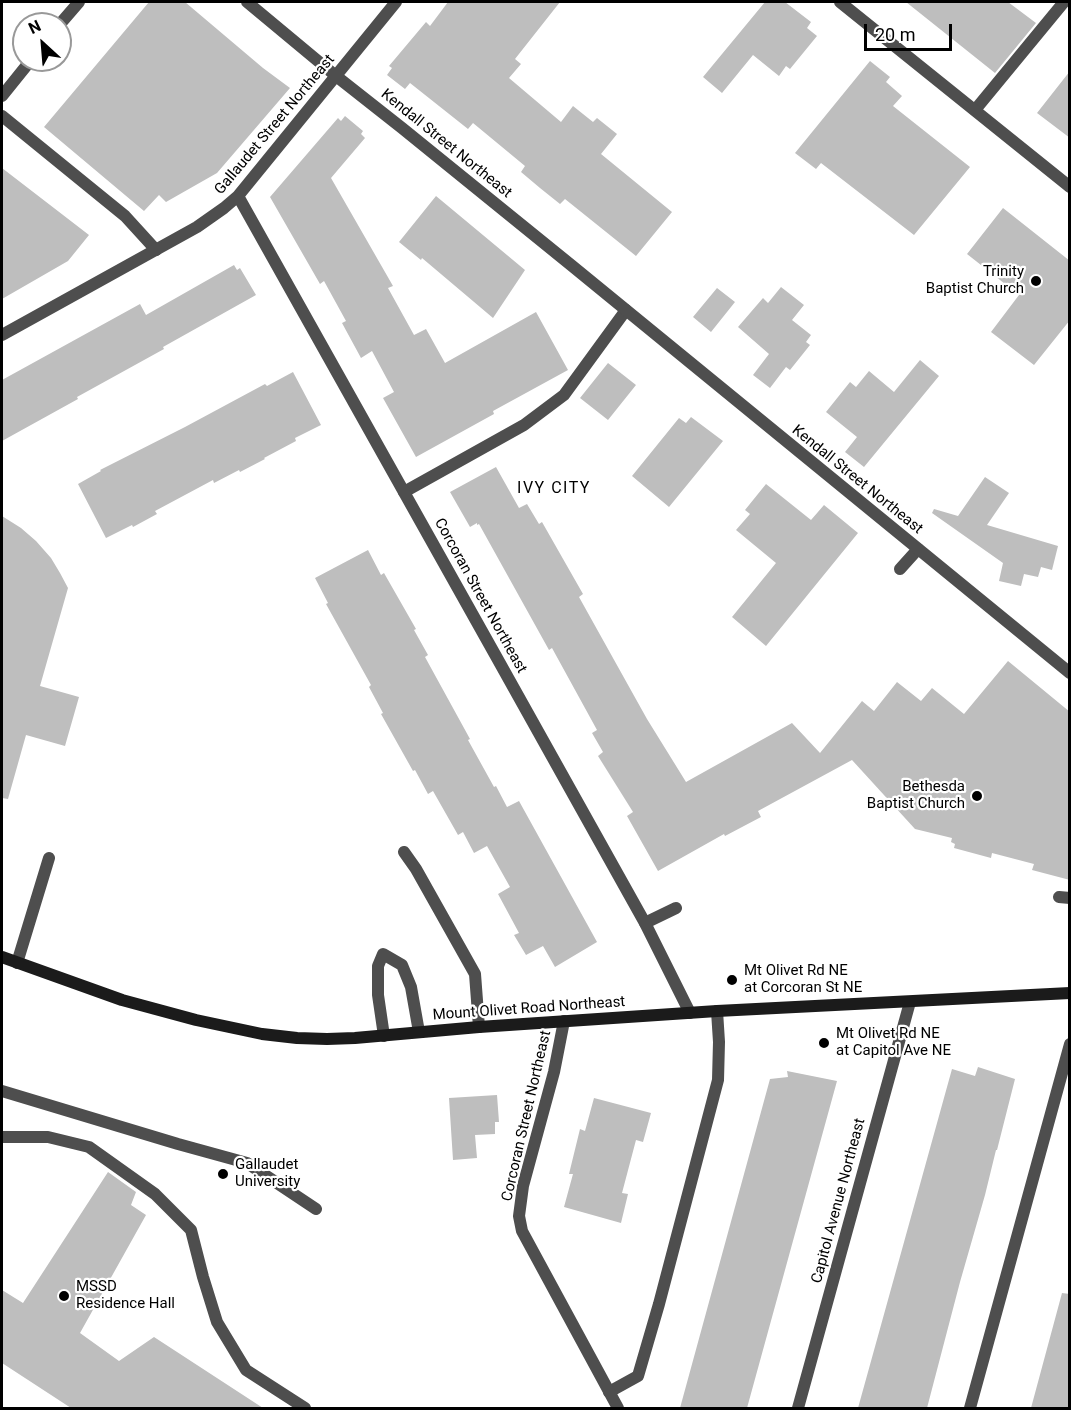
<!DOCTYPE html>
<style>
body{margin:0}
#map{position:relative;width:1071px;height:1410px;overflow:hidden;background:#fff;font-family:Roboto,sans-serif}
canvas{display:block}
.frame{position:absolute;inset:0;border:3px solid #000;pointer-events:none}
.north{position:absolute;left:12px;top:12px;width:60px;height:60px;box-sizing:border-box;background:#fff;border:2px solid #999;border-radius:50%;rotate:334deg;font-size:16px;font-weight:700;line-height:24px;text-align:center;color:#000}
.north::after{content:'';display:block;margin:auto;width:21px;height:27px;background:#000;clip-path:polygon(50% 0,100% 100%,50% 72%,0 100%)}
.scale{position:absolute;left:864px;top:24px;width:88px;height:27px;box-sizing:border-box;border:3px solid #000;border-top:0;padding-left:8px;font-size:18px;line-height:21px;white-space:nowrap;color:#000;-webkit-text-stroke:4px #fff;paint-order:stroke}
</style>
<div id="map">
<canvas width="1071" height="1410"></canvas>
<div class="frame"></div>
<div class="north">N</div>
<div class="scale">20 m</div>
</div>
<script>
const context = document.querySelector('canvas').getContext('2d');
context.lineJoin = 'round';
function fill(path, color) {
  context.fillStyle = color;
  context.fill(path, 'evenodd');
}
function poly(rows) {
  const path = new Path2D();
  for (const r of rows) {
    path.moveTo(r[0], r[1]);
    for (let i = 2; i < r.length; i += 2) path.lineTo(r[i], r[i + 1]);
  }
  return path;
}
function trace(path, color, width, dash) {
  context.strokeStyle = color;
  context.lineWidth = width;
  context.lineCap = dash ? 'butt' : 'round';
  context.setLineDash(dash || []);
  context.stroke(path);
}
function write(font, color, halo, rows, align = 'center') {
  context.font = font + ' Roboto,sans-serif';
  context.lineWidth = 4.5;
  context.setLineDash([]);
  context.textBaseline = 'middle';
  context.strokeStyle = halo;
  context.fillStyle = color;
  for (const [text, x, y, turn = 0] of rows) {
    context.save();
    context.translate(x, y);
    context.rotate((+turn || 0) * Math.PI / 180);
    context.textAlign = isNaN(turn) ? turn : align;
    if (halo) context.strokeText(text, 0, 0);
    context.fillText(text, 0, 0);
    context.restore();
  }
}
fill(poly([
 [149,2,185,2,263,68,290,88,217,173,166,202,159,195,144,211,44,127],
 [448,2,560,2,515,59,521,64,509,78,561,122,573,106,593,122,597,118,617,134,601,154,672,212,636,256,565,199,560,204,540,188,521,172,525,166,473,123,468,129,410,83,405,89,387,75,392,68,389,66,426,22,430,26],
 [765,2,785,2,811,22,807,28,817,36,790,69,786,66,779,76,753,55,722,93,703,77],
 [906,2,1008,2,1036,23,995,73],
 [870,61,890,77,886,82,902,96,893,106,970,167,914,235,821,163,816,169,795,153],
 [1070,71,1070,138,1037,113],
 [345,116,363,131,361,134,365,138,331,178,393,286,388,288,414,335,426,329,445,363,536,312,568,370,493,411,494,414,416,457,383,398,394,392,372,351,361,358,342,323,346,321,324,281,320,284,270,197,338,118,341,121],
 [2,168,89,235,68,261,2,299],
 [436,196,525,270,493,318,422,258,421,260,399,242],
 [1003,208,1070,261,1070,320,1034,365,991,332,1019,295,967,254],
 [234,265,237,270,240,268,256,295,163,347,164,349,77,397,78,399,2,441,2,380,140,304,146,315],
 [781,287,804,305,792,320,811,335,806,342,810,345,790,370,786,367,770,388,753,375,769,354,738,327,763,298,768,303],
 [717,288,735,302,711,332,693,317],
 [920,360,939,376,864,467,845,452,857,437,826,412,850,382,856,387,869,371,894,392],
 [608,363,636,385,608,420,580,398],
 [293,372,321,425,295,438,296,441,264,458,265,459,240,472,239,470,214,483,213,480,155,511,157,514,133,527,132,525,106,538,78,484,101,471,100,470,185,427,265,384,267,386],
 [691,417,723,441,669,507,632,476,679,418,686,423],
 [496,467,519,508,527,504,539,524,542,522,583,594,579,597,647,719,686,782,792,723,820,753,862,701,874,711,897,682,921,701,932,688,964,714,1008,661,1070,712,1070,880,1032,870,1034,864,992,853,991,858,954,848,955,844,951,842,952,838,915,829,852,760,758,811,761,817,725,836,724,834,658,871,627,816,633,812,598,756,603,752,592,733,597,730,552,648,549,650,479,524,477,525,477,523,470,527,450,492],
 [985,477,1009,493,987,525,1058,546,1052,570,1041,567,1038,577,1024,574,1021,586,999,581,1003,563,932,513,934,509,958,516],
 [766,484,811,520,824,505,858,533,766,646,732,617,776,563,736,530,750,514,745,510],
 [2,516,21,528,36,541,51,558,60,573,68,588,40,686,79,697,65,746,26,735,8,799,2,798],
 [368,550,381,575,384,573,416,629,414,630,428,655,425,657,470,739,468,740,494,787,496,786,507,807,519,801,597,942,555,967,543,946,526,955,514,935,519,933,498,894,510,887,487,846,474,853,463,832,458,835,433,791,428,794,415,770,413,771,381,714,383,713,369,687,371,685,326,604,328,603,315,578],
 [978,1067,1015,1079,997,1150,996,1150,985,1195,960,1282,927,1408,858,1408,952,1069,975,1076],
 [787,1071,837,1081,747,1408,680,1408,770,1079,788,1077],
 [497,1095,499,1122,495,1122,495,1134,475,1135,477,1158,453,1160,449,1098],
 [594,1098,651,1113,643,1142,636,1140,622,1193,628,1194,621,1223,564,1207,573,1174,569,1174,580,1129,585,1131],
 [108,1172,136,1192,131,1205,146,1215,80,1333,119,1361,154,1337,263,1408,71,1408,2,1363,2,1290,23,1303],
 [1062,1293,1070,1294,1070,1408,1031,1408]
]), '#bebebe');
trace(poly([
 [60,24,79,2],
 [2,96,31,60],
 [975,110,1064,2],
 [2,116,125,216,156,250],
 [404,492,524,425,564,395,626,310],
 [900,569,918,549],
 [404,852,416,869,475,974,479,1027],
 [1059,897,1070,898],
 [645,923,676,908],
 [17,963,49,858],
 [384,1036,378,995,378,966,383,954,402,965,411,987,419,1032],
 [2,1091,178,1144,247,1163,316,1209],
 [2,1137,48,1137,89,1147,155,1194,191,1230,203,1277,217,1322,246,1370,305,1408],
 [609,1392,638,1376,659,1304,718,1080,719,1042,717,1011],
 [970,1408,1070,1044]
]), '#4e4e4e', 12);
trace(poly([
 [247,2,336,76,402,128,571,265,1070,673],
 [840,2,1070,187],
 [238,196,497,658,645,923,690,1013],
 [2,335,197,227,224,208,238,196,396,2],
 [564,1021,554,1072,523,1186,519,1216,522,1231,618,1408],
 [798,1408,910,1002]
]), '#4e4e4e', 12);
trace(poly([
 [2,957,122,1000,196,1020,262,1034,297,1038,327,1039,355,1038,479,1027,717,1011,1070,993]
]), '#1b1b1b', 12);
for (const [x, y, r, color] of [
 [1036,281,6,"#000"],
 [977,796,6,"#000"],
 [732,980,6,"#000"],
 [824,1043,6,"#000"],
 [223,1174,6,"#000"],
 [64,1296,6,"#000"]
]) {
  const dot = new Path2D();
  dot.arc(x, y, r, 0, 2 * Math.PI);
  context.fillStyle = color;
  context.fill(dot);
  trace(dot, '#fff', 2);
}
write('15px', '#000', '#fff', [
 ["Gallaudet Street Northeast",275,125,-50],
 ["Kendall Street Northeast",446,144,39],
 ["Kendall Street Northeast",857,480,39],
 ["Corcoran Street Northeast",480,596,61],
 ["Mount Olivet Road Northeast",529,1009,-4],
 ["Corcoran Street Northeast",527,1116,-77],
 ["Capitol Avenue Northeast",839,1201,-75]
]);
write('15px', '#000', '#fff', [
 ["Trinity",1024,272,"right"],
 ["Baptist Church",1024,289,"right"],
 ["Bethesda",965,787,"right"],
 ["Baptist Church",965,804,"right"],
 ["Mt Olivet Rd NE",744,971],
 ["at Corcoran St NE",744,988],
 ["Mt Olivet Rd NE",836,1034],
 ["at Capitol Ave NE",836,1051],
 ["Gallaudet",235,1165],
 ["University",235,1182],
 ["MSSD",76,1287],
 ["Residence Hall",76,1304]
], 'left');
context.letterSpacing = '1.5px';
write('16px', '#000', '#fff', [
 ["IVY CITY",554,489]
]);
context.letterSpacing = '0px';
</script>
